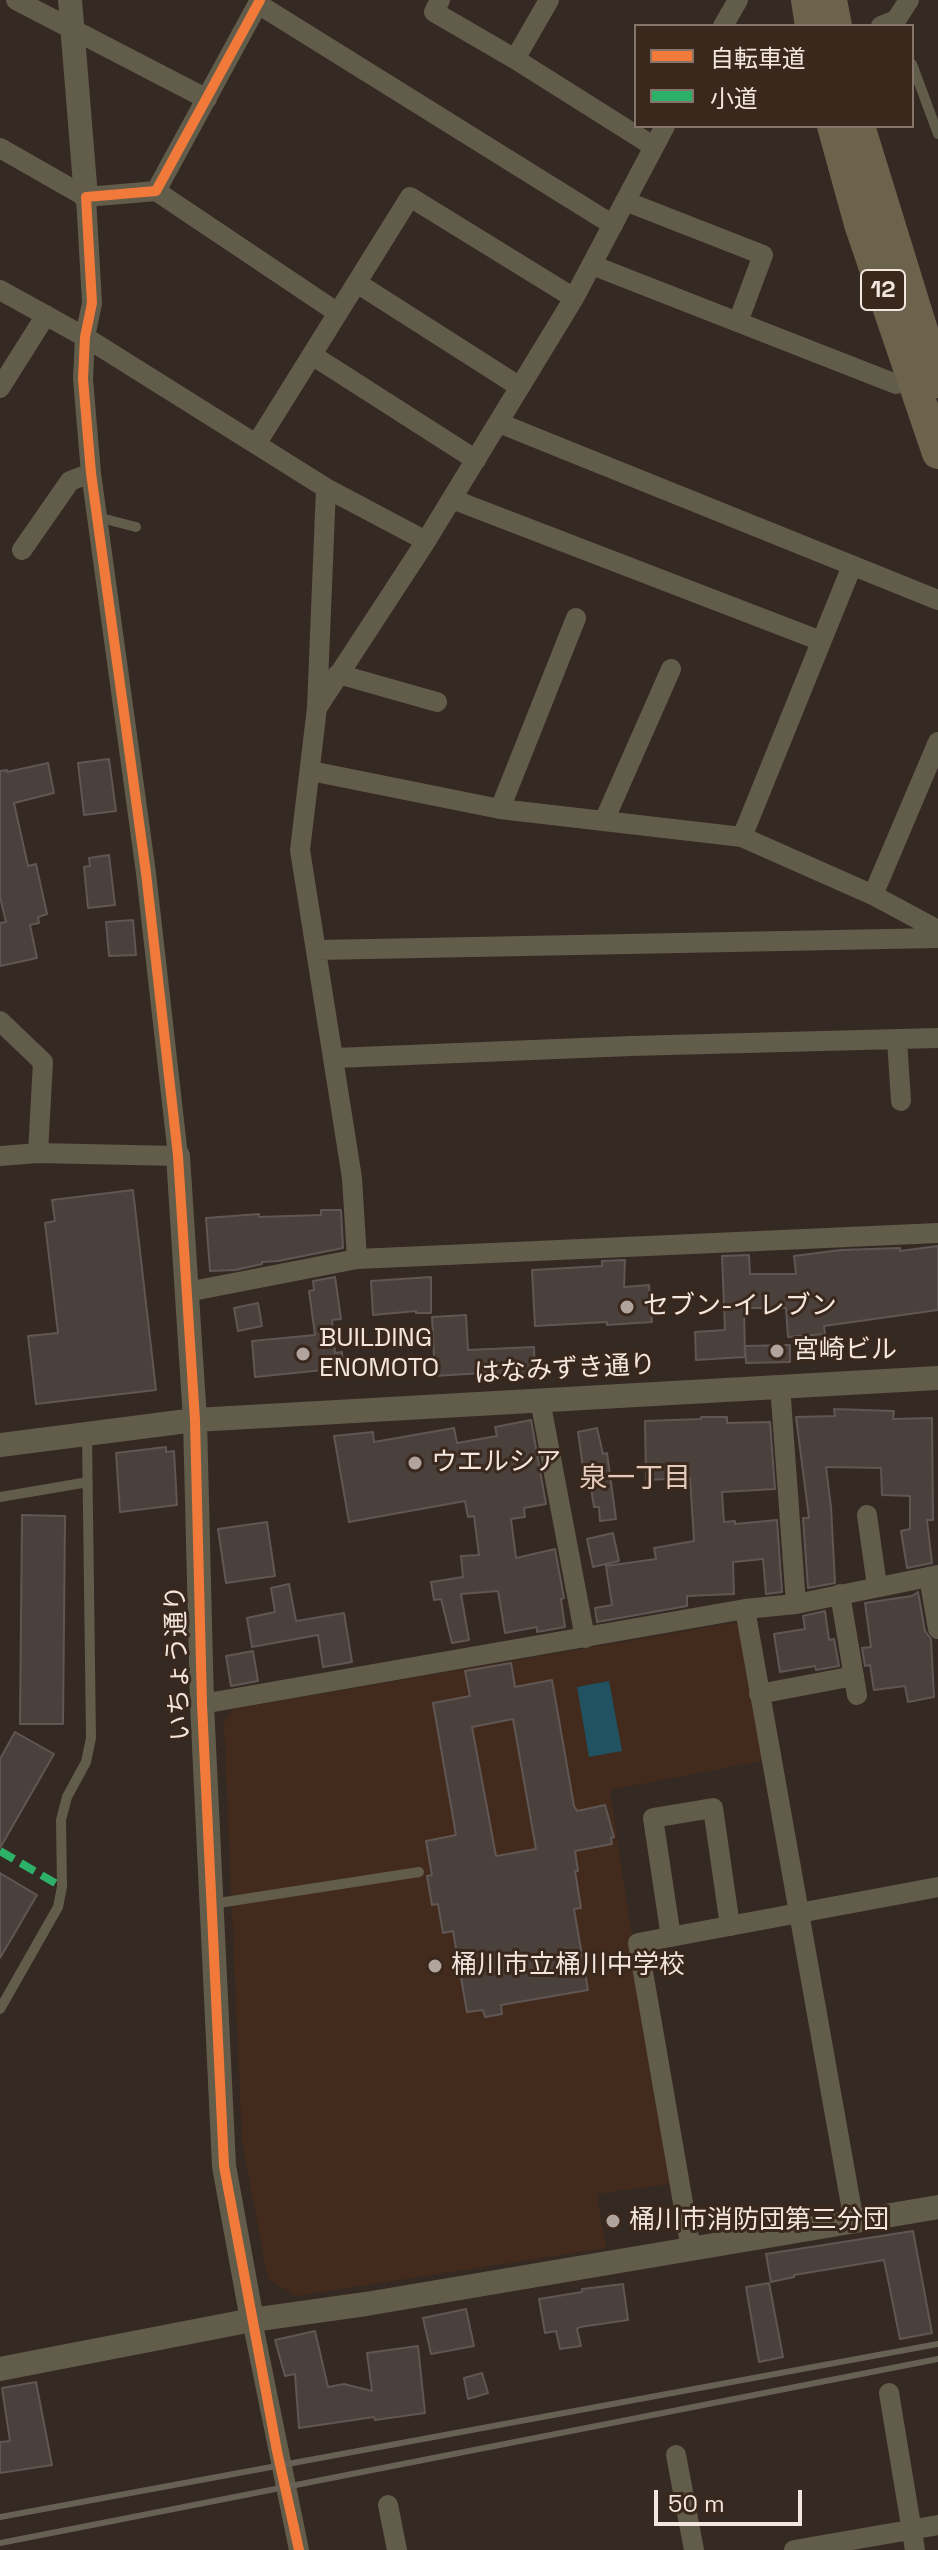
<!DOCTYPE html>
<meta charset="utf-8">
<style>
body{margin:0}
#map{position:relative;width:938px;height:2550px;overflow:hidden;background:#342923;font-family:"Space Grotesk","Noto Sans JP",sans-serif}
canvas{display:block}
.legend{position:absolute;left:634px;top:24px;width:280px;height:104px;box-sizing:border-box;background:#3b281c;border:2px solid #85746a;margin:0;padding:10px 14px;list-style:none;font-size:24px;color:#f3e6de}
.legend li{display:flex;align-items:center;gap:16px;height:40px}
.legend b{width:40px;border:2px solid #85746a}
.scale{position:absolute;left:654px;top:2490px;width:148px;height:36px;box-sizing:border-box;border:4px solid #f3e6de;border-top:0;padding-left:10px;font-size:24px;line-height:28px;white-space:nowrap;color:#f3e6de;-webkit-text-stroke:6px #3b281c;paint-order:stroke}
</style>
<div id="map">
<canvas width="938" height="2550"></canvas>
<ul class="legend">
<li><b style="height:10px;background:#f17a3a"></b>自転車道</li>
<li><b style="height:10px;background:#2db169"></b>小道</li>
</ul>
<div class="scale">50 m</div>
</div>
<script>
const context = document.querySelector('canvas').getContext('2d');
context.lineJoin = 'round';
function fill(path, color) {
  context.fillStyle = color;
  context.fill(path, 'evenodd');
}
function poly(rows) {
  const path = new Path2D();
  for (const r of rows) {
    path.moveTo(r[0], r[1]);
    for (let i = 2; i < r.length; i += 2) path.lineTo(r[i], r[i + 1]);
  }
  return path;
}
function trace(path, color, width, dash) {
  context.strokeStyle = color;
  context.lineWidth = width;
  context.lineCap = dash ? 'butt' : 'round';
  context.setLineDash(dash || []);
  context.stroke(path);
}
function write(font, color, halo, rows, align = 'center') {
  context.font = font + ' "Space Grotesk","Noto Sans JP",sans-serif';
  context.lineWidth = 6;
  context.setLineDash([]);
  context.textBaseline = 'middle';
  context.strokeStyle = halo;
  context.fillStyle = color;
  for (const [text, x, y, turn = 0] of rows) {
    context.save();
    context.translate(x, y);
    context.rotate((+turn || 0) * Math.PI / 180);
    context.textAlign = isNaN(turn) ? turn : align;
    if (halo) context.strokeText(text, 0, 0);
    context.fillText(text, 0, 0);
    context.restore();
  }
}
fill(poly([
 [738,1622,767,1760,610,1790,669,2184,597,2194,606,2248,296,2296,268,2279,242,2142,224,1723,233,1709]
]), '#422b1c');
fill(poly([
 [609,1681,622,1751,589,1757,577,1687]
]), '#205262');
const building = poly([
 [109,759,116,811,84,815,78,763,109,759],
 [48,763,54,793,14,803,28,866,36,864,47,914,38,917,39,923,30,925,37,958,0,966,0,923,6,922,0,897,0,771,7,770,7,772,48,763],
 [109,855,115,905,88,908,84,867,90,866,89,858,109,855],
 [133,920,136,955,109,956,106,922,133,920],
 [133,1190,156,1390,36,1404,28,1336,58,1333,45,1223,55,1221,52,1200,133,1190],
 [321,1210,341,1210,343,1248,278,1261,262,1262,262,1264,235,1270,210,1271,206,1218,259,1214,259,1217,321,1215,321,1210],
 [938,1246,938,1310,824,1326,825,1334,788,1337,786,1308,744,1308,745,1357,696,1360,695,1332,725,1330,722,1256,749,1255,750,1274,796,1274,794,1256,841,1250,900,1248,900,1251,938,1246],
 [625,1260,624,1287,649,1285,652,1322,607,1325,607,1322,535,1326,532,1270,602,1266,602,1261,625,1260],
 [335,1277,341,1319,332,1320,335,1353,342,1352,343,1368,255,1377,252,1341,315,1335,309,1291,314,1290,313,1281,335,1277],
 [431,1277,431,1313,416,1313,416,1311,373,1315,371,1281,431,1277],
 [258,1303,262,1326,238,1331,234,1308,258,1303],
 [466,1315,468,1350,534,1347,535,1375,483,1377,483,1373,435,1376,432,1317,466,1315],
 [790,1345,790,1362,746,1363,745,1346,790,1345],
 [834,1409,894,1411,893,1419,932,1418,933,1520,927,1520,932,1563,907,1568,901,1531,910,1529,910,1496,882,1495,881,1468,826,1467,831,1507,835,1583,808,1588,803,1518,809,1518,796,1417,835,1416,834,1409],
 [701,1417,727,1417,727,1423,770,1422,775,1489,722,1492,724,1522,735,1521,735,1524,777,1520,782,1592,766,1594,763,1559,733,1562,734,1594,687,1596,687,1606,597,1622,595,1608,612,1605,606,1566,656,1559,654,1548,694,1541,690,1478,646,1480,645,1421,701,1419,701,1417],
 [531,1420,546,1504,524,1508,525,1517,511,1519,516,1558,555,1549,564,1598,561,1599,565,1627,537,1632,537,1627,505,1633,498,1591,461,1594,469,1640,452,1643,441,1599,434,1600,431,1582,463,1577,461,1556,479,1555,474,1516,468,1517,465,1501,349,1522,334,1436,373,1432,374,1442,454,1428,457,1443,497,1436,495,1427,531,1420],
 [597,1428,603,1454,607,1453,616,1519,600,1521,599,1507,594,1507,590,1482,585,1483,578,1432,597,1428],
 [166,1447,166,1452,174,1451,177,1505,120,1512,116,1453,166,1447],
 [22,1515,65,1516,63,1724,20,1724,22,1515],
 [267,1522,275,1576,226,1583,218,1529,267,1522],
 [613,1533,619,1561,593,1567,587,1539,613,1533],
 [289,1584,296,1621,344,1613,352,1662,323,1667,318,1635,252,1647,247,1618,275,1612,271,1588,289,1584],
 [918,1592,925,1631,931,1639,934,1697,908,1702,905,1686,874,1690,870,1665,865,1666,862,1648,871,1647,865,1603,912,1596,918,1592],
 [825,1611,829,1640,834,1639,839,1666,816,1670,815,1666,780,1672,774,1634,805,1629,803,1616,825,1611],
 [253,1651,258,1681,231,1686,226,1656,253,1651],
 [511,1663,515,1687,552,1680,574,1806,577,1811,605,1805,614,1837,611,1838,612,1844,575,1851,578,1871,575,1871,581,1908,574,1909,588,1990,501,2005,502,2014,485,2017,483,2010,467,2012,453,1931,443,1933,438,1904,432,1905,427,1876,432,1875,426,1841,456,1835,433,1703,470,1696,465,1671,511,1663],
 [513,1719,536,1849,496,1856,472,1727,513,1719],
 [15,1732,54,1754,0,1848,0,1759,15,1732],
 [0,1873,37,1895,0,1958,0,1873],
 [913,2231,932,2333,900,2339,884,2260,794,2275,794,2277,771,2282,766,2254,913,2231],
 [769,2283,783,2357,759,2362,746,2287,769,2283],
 [623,2284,628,2320,580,2327,577,2329,581,2346,560,2349,556,2331,545,2333,539,2299,582,2292,582,2289,623,2284],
 [466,2309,474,2346,431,2354,423,2318,466,2309],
 [315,2331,328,2387,344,2384,372,2391,367,2353,418,2346,425,2413,375,2420,374,2417,299,2428,295,2374,285,2376,275,2340,315,2331],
 [482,2373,488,2393,468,2399,464,2378,482,2373],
 [36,2382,52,2465,0,2473,0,2442,10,2441,2,2388,36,2382]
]);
fill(building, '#4a403c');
trace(building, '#605653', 2);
trace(poly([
 [912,64,938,134],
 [97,517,136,527],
 [0,1497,88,1482],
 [212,1904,419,1872],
 [0,2009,58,1907,62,1887,61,1820,67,1797,86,1762,91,1738,87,1436]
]), '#625c4b', 10);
trace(poly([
 [16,0,207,99],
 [440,0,434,12,515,59,653,146],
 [258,4,613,225],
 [723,26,738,0],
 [881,26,896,20,909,0],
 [515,59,549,0],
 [0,148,86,197],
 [156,191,338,313],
 [625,201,763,255,738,322],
 [592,265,896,384,920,375],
 [357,283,520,387],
 [0,290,85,337,326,488,426,541],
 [312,355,476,460],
 [0,388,46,315],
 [499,423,938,600],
 [257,443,410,197,574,298],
 [326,488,317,708,300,850,352,1178,357,1259],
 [452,499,821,641],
 [22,550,70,481,91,473],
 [338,674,437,702],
 [317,708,426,541,574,298,665,126],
 [311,771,500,809,742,837,873,895,938,930],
 [500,809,576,618],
 [604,821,671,669],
 [742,837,852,566],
 [873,895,938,742],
 [318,950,938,938],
 [0,1021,43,1062,38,1153],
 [897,1040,901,1101],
 [335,1058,631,1046,938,1038],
 [0,1156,38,1153,178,1156,146,873,91,473,83,379,85,337,92,303,86,197,156,191,260,0],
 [187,1292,357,1259,938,1233],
 [780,1385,796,1604],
 [540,1400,585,1638],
 [867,1515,877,1586],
 [929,1577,938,1629],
 [840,1594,857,1695],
 [745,1609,854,2222],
 [759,1694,854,1676],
 [202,1704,745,1609,796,1604,938,1575],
 [671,1937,653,1818,713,1808,730,1926],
 [691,2249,638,1943,938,1887],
 [252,2320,299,2550],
 [889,2393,915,2550],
 [676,2455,694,2550],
 [388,2505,397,2550],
 [794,2550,938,2525]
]), '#625c4b', 20);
trace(poly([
 [70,0,86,197],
 [178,1156,195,1420,202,1704,224,2166,252,2320],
 [0,1445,195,1420,938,1378],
 [0,2369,252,2320,366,2304,938,2207]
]), '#625c4b', 24);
trace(poly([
 [807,0,811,26],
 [831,0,836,26],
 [833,126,860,224,938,453],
 [859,126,938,382]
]), '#6b634c', 32);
trace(poly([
 [0,2517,938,2344],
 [0,2543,938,2359]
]), '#676055', 6);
trace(poly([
 [0,1851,62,1887]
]), '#2db169', 8, [16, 8]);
trace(poly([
 [260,0,156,191,86,197,92,303,85,337,83,379,91,473,146,873,178,1156,195,1420,202,1704,224,2166,277,2451,299,2550]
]), '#f17a3a', 10);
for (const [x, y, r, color] of [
 [627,1307,8,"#b0a49d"],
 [777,1351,8,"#b0a49d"],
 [303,1354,8,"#b0a49d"],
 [415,1463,8,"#b0a49d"],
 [435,1966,8,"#b0a49d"],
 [613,2221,8,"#b0a49d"]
]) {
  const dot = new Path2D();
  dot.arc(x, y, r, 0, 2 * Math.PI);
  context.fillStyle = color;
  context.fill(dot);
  trace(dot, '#3b281c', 3);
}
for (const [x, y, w] of [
 [883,290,44]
]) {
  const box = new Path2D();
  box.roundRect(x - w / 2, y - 20, w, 40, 6);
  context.fillStyle = '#3b281c';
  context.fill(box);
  trace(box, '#f3e6de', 2);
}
write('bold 24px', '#f3e6de', null, [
 ["12",883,290]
]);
write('26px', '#f3e6de', '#3b281c', [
 ["セブン-イレブン",643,1307],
 ["BUILDING",319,1339],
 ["ENOMOTO",319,1369],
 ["宮崎ビル",793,1351],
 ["ウエルシア",431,1463],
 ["桶川市立桶川中学校",451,1966],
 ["桶川市消防団第三分団",629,2221]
], 'left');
write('26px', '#f3e6de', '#3b281c', [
 ["はなみずき通り",565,1370,-3],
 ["いちょう通り",179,1663,-92]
]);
write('28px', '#e5cbbc', '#3b281c', [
 ["泉一丁目",635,1479]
]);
</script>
